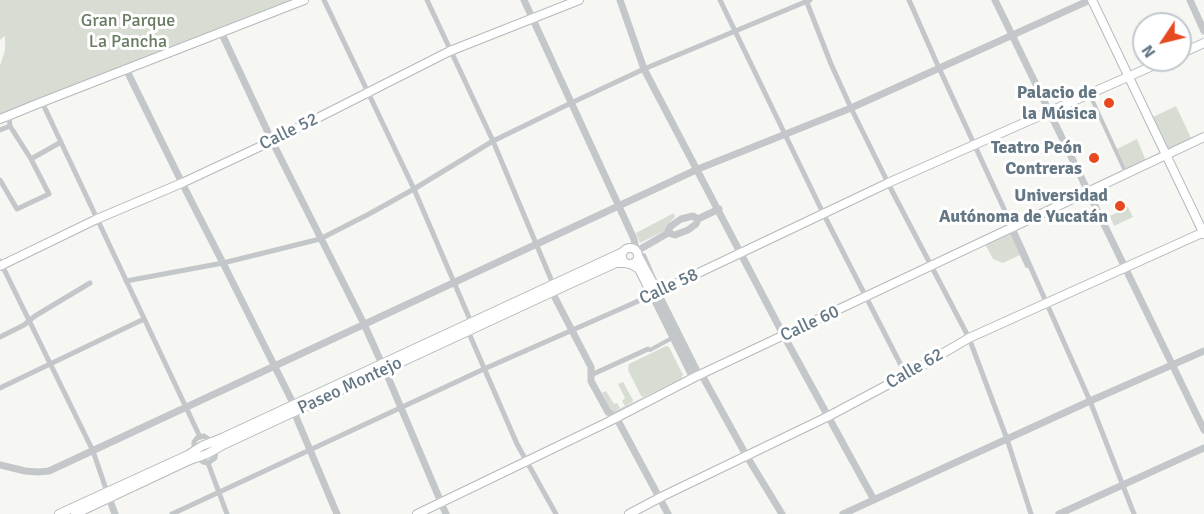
<!DOCTYPE html>
<meta charset="utf-8">
<style>
body{margin:0}
#map{position:relative;width:1204px;height:514px;overflow:hidden;background:#f6f6f2;font-family:Signika,sans-serif}
canvas{display:block}
.north{position:absolute;left:1132px;top:12px;width:60px;height:60px;box-sizing:border-box;background:#fff;border:2px solid #c1c9ce;border-radius:50%;rotate:235deg;font-size:16px;font-weight:700;line-height:24px;text-align:center;color:#647784}
.north::after{content:'';display:block;margin:auto;width:21px;height:27px;background:#e74a21;clip-path:polygon(50% 0,100% 100%,50% 72%,0 100%)}
</style>
<div id="map">
<canvas width="1204" height="514"></canvas>
<div class="north">N</div>
</div>
<script>
const context = document.querySelector('canvas').getContext('2d');
context.lineJoin = 'round';
function fill(path, color) {
  context.fillStyle = color;
  context.fill(path, 'evenodd');
}
function poly(rows) {
  const path = new Path2D();
  for (const r of rows) {
    if (r.length === 3) {
      path.moveTo(r[0] + r[2], r[1]);
      path.arc(r[0], r[1], r[2], 0, 2 * Math.PI);
      continue;
    }
    path.moveTo(r[0], r[1]);
    for (let i = 2; i < r.length; i += 2) path.lineTo(r[i], r[i + 1]);
  }
  return path;
}
function trace(path, color, width, dash) {
  context.strokeStyle = color;
  context.lineWidth = width;
  context.lineCap = dash ? 'butt' : 'round';
  context.setLineDash(dash || []);
  context.stroke(path);
}
function write(font, color, halo, rows, align = 'center') {
  context.font = font + ' Signika,sans-serif';
  context.lineWidth = 6;
  context.setLineDash([]);
  context.textBaseline = 'middle';
  context.strokeStyle = halo;
  context.fillStyle = color;
  for (const [text, x, y, turn = 0] of rows) {
    context.save();
    context.translate(x, y);
    context.rotate((+turn || 0) * Math.PI / 180);
    context.textAlign = isNaN(turn) ? turn : align;
    if (halo) context.strokeText(text, 0, 0);
    context.fillText(text, 0, 0);
    context.restore();
  }
}
fill(poly([
 [0,0,293,0,109,73,108,72,0,115,0,66,5,50,5,36,0,40],
 [1176,106,1192,140,1169,151,1167,150,1151,118],
 [1137,139,1146,161,1127,170,1117,149],
 [1128,207,1133,217,1114,226,1110,216],
 [674,213,675,217,671,221,664,231,640,243,636,233],
 [1008,232,1010,233,1020,255,1003,263,993,259,985,244],
 [666,346,669,347,683,375,681,379,644,397,641,396,628,370,629,364],
 [623,382,633,400,632,402,625,406,622,401,625,398,618,384],
 [606,391,614,404,617,403,620,408,614,412,611,411,602,393]
]), '#d7ddd3');
const secondary = poly([
 [1092,0,1204,234],
 [1180,54,1204,43],
 [0,119,42,102,304,0],
 [630,256,8],
 [638,256,658,293],
 [631,264,639,269,652,295,888,183,1166,60],
 [0,266,97,219,182,183,272,141,450,51,579,0],
 [59,514,188,455,202,446,222,438,623,252],
 [75,514,190,460,207,454,225,444,563,287,616,263,626,263],
 [417,514,608,422,695,377,1204,137],
 [629,514,663,496,829,416,906,375,969,338,1204,232]
]);
trace(secondary, '#b3b9bd', 10);
trace(poly([
 [1090,95,1126,173],
 [1009,230,1011,231,1027,266],
 [644,255,657,285],
 [650,350,672,338,671,337],
 [616,413,647,398]
]), '#c3c7ca', 4);
trace(poly([
 [324,0,414,189,471,322],
 [427,0,493,141,553,284],
 [720,0,824,215,906,375],
 [806,0,831,64,851,108,891,189,969,338,1007,439,1031,514],
 [909,0,939,68,1023,250,1090,401,1134,514],
 [42,102,200,437],
 [0,130,10,126],
 [31,159,61,142],
 [0,180,17,209,49,194,31,159,10,126,9,116],
 [0,261,93,451,107,492],
 [126,281,223,263,320,239,369,214,414,189,493,141,569,104,644,69,810,0],
 [468,331,517,444,556,514],
 [0,337,24,325,35,316,90,283],
 [591,375,648,349],
 [0,388,144,319],
 [204,436,210,440,216,451,215,458,208,463,203,462,199,459,194,447,194,442,197,438,204,436],
 [208,463,227,514],
 [172,514,484,369,652,295]
]), '#c3c7ca', 5);
trace(poly([
 [524,0,634,239,636,250],
 [620,0,644,69,784,336,874,500],
 [995,0,1204,430],
 [1190,0,1204,31],
 [221,32,272,141,364,324,382,364],
 [126,69,182,183,223,263,294,405],
 [668,233,668,231,671,226,681,219,693,216,698,219],
 [637,251,668,233,675,235,688,230,696,224,698,219,719,209],
 [552,292,591,367,591,381,608,412,616,417,668,514],
 [658,293,697,371,704,379,746,455,782,514],
 [652,295,691,374,689,380],
 [385,370,446,514],
 [294,412,337,514],
 [0,465,25,471,38,472,49,471,698,169,851,108,1090,0],
 [109,498,115,514],
 [843,514,1090,401,1204,351],
 [1059,514,1204,448]
]), '#c3c7ca', 7);
trace(secondary, '#fff', 8);
for (const [x, y, r, color] of [
 [1109,103,6,"#e74a21"],
 [1094,158,6,"#e74a21"],
 [1120,206,6,"#e74a21"]
]) {
  const dot = new Path2D();
  dot.arc(x, y, r, 0, 2 * Math.PI);
  context.fillStyle = color;
  context.fill(dot);
  trace(dot, '#fff', 2);
}
write('18px', '#697b63', '#fff', [
 ["Gran Parque",128,21],
 ["La Pancha",128,42]
]);
write('bold 18px', '#647784', '#fff', [
 ["Palacio de",1097,93],
 ["la Música",1097,114],
 ["Teatro Peón",1082,148],
 ["Contreras",1082,169],
 ["Universidad",1108,196],
 ["Autónoma de Yucatán",1108,217]
], 'right');
write('18px', '#647784', '#fff', [
 ["Calle 52",289,132,-26],
 ["Calle 58",669,287,-25],
 ["Calle 60",810,324,-25],
 ["Calle 62",915,369,-30],
 ["Paseo Montejo",350,386,-25]
]);
</script>
